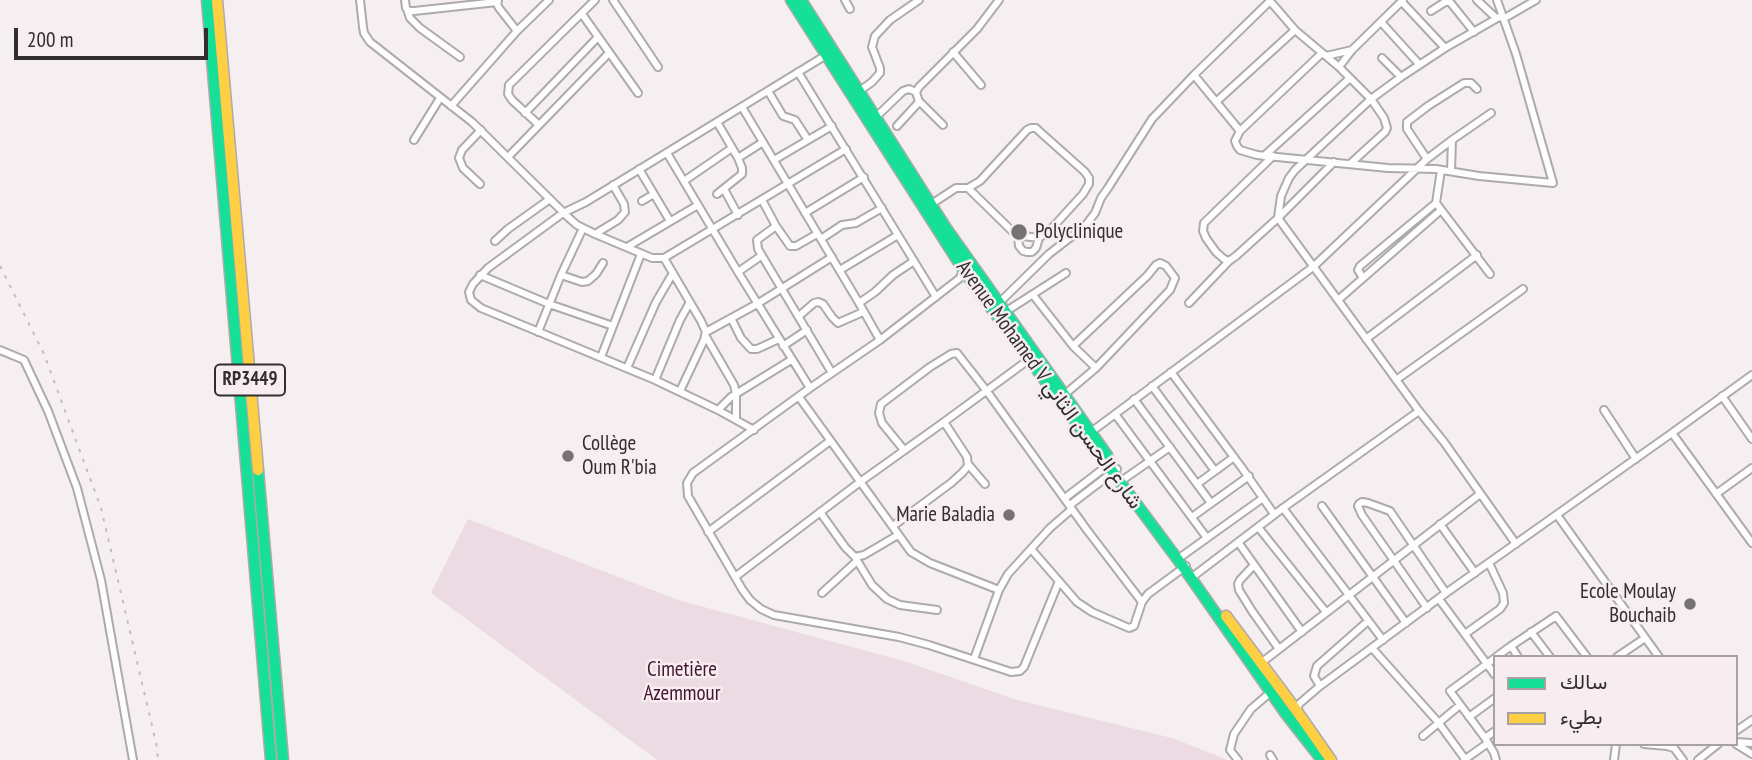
<!DOCTYPE html>
<meta charset="utf-8">
<style>
body{margin:0}
#map{position:relative;width:1752px;height:760px;overflow:hidden;background:#f5eff2;font-family:"PT Sans Narrow",Vazirmatn,sans-serif}
canvas{display:block}
.legend{position:absolute;left:1493px;top:655px;width:245px;height:91px;box-sizing:border-box;background:#f7edf1;border:2px solid #a8a1a3;margin:0;padding:9px 12px;list-style:none;font-size:21px;color:#312e2f}
.legend li{display:flex;align-items:center;gap:14px;height:35px}
.legend b{width:35px;border:2px solid #a8a1a3}
.scale{position:absolute;left:14px;top:28px;width:194px;height:32px;box-sizing:border-box;border:4px solid #312e2f;border-top:0;padding-left:9px;font-size:21px;line-height:24px;white-space:nowrap;color:#312e2f;-webkit-text-stroke:5px #f7edf1;paint-order:stroke}
</style>
<div id="map">
<canvas width="1752" height="760"></canvas>
<ul class="legend">
<li><b style="height:9px;background:#16e098"></b>سالك</li>
<li><b style="height:9px;background:#ffcf43"></b>بطيء</li>
</ul>
<div class="scale">200 m</div>
</div>
<script>
const context = document.querySelector('canvas').getContext('2d');
context.lineJoin = 'round';
function fill(path, color) {
  context.fillStyle = color;
  context.fill(path, 'evenodd');
}
function poly(rows) {
  const path = new Path2D();
  for (const r of rows) {
    path.moveTo(r[0], r[1]);
    for (let i = 2; i < r.length; i += 2) path.lineTo(r[i], r[i + 1]);
  }
  return path;
}
function trace(path, color, width, dash) {
  context.strokeStyle = color;
  context.lineWidth = width;
  context.lineCap = dash ? 'butt' : 'round';
  context.setLineDash(dash || []);
  context.stroke(path);
}
function write(font, color, halo, rows, align = 'center') {
  context.font = font + ' "PT Sans Narrow",Vazirmatn,sans-serif';
  context.lineWidth = 5;
  context.setLineDash([]);
  context.textBaseline = 'middle';
  context.strokeStyle = halo;
  context.fillStyle = color;
  for (const [text, x, y, turn = 0] of rows) {
    context.save();
    context.translate(x, y);
    context.rotate((+turn || 0) * Math.PI / 180);
    context.textAlign = isNaN(turn) ? turn : align;
    if (halo) context.strokeText(text, 0, 0);
    context.fillText(text, 0, 0);
    context.restore();
  }
}
fill(poly([
 [468,519,678,600,904,661,1017,700,1172,738,1228,760,657,760,431,593]
]), '#ecdbe2');
const street = poly([
 [360,0,363,27,364,33,370,42,472,122,569,218,577,225,595,234,652,258,664,258,846,149],
 [405,0,406,8,409,11,414,11,497,2],
 [613,0,658,67],
 [845,0,850,9],
 [1477,0,1496,18],
 [498,1,497,4,499,8,517,31],
 [1402,2,1445,48],
 [407,9,410,18,420,28,460,57],
 [1431,11,1445,2,1450,2,1474,32],
 [582,14,638,93],
 [1501,16,1445,48,1401,77,1371,99,1295,170,1289,178,1281,196,1278,218,1419,411,1444,442,1516,544],
 [1503,19,1536,0],
 [1381,22,1419,64],
 [953,52,981,85],
 [1326,56,1352,50],
 [1382,58,1401,77],
 [798,72,936,297],
 [1194,75,1240,131,1322,53],
 [1350,78,1371,99,1384,118,1387,128,1385,132,1350,164],
 [768,91,783,116,795,120,808,140],
 [858,92,872,82,880,73,880,68,872,47,875,36,890,20,919,0],
 [919,101,943,125],
 [1216,102,1295,30],
 [451,106,517,31,549,0],
 [742,107,859,303,880,340],
 [525,113,598,37],
 [875,118,903,91,909,89,916,92],
 [717,122,738,158],
 [539,125,512,100,508,94,509,85,595,0],
 [897,126,919,102,916,92,919,87,977,29,999,0],
 [1240,131,1235,141,1237,146,1240,150,1257,155,1388,168,1436,169,1479,176,1553,183,1516,54,1497,0],
 [414,140,440,98],
 [667,153,738,272,810,388],
 [1264,156,1350,78,1339,67,1352,50,1403,0],
 [1273,156,1204,223,1203,231,1206,238,1216,252,1224,259,1229,261,1236,256,1278,218,1334,162],
 [508,157,609,53],
 [1427,159,1407,129,1407,122,1428,106,1464,83,1471,83,1477,89],
 [774,160,832,126],
 [639,169,670,221],
 [1441,170,1436,203,1490,274],
 [1451,171,1452,140],
 [684,181,732,148],
 [480,184,463,168,459,158,462,150,481,130],
 [724,189,738,215],
 [717,194,742,174,742,168,738,158,763,142],
 [762,200,776,226,790,246,796,246,817,234],
 [642,201,654,194],
 [930,205,956,188,968,188,1014,233,1023,236,1039,238,1053,227,1083,194,1089,184,1089,178,1085,172,1039,131,1036,128,1031,128,1027,130,980,181,968,188],
 [805,213,864,177],
 [776,226,757,240,758,249,832,373],
 [595,234,618,220,625,212,624,204,613,185],
 [1018,235,1019,246,1023,251,1027,252,1032,252,1036,248,1039,238],
 [821,239,842,225,856,223,882,208],
 [495,241,508,229,550,199],
 [627,247,698,205],
 [664,258,701,321,706,332,704,340,680,391],
 [840,270,898,235],
 [963,270,960,278,880,340,810,388,693,473,687,483,688,496,742,589,750,600,761,609,774,615,899,637,929,645,1011,672,1020,671,1024,667,1059,581],
 [738,272,761,256],
 [480,275,549,304,613,326],
 [561,275,582,282,588,281,596,274,603,263],
 [1363,278,1358,270,1360,266,1436,203],
 [1033,295,1073,346],
 [1338,300,1441,210],
 [859,303,875,292,893,275,914,261],
 [999,303,1049,254,1085,226,1095,213,1101,198,1108,188,1152,119,1194,75,1270,1,1295,30,1339,67],
 [1189,303,1229,261],
 [1005,312,1066,273],
 [799,316,814,303,818,302,823,304,832,317,838,323,863,312],
 [731,318,741,338,751,349,757,349,779,339],
 [538,332,561,275,583,228],
 [706,332,757,304,832,257],
 [705,335,734,385,736,394,736,419],
 [1366,339,1477,255],
 [783,346,807,330],
 [0,350,24,360,48,411,77,488,101,580,133,760],
 [601,357,641,254],
 [627,368,656,302,673,273],
 [1171,372,1242,468,1274,514],
 [655,380,680,320,690,302],
 [1396,380,1523,289],
 [1152,386,1215,471,1234,457],
 [1064,395,1096,368,1170,290,1175,278,1166,266,1160,263,1156,265,1147,276,1073,346,1096,368],
 [1722,396,1752,439],
 [799,397,911,552,930,563,999,590],
 [1134,399,1211,503],
 [718,410,731,397,791,360],
 [1604,410,1636,459],
 [1115,414,1207,538,1263,498],
 [754,430,718,410,655,380,481,308,471,300,469,292,473,284,488,268,563,213,586,202,828,54],
 [1091,432,1313,267,1427,159,1452,140,1491,113],
 [1672,433,1752,375],
 [904,450,882,423,879,413,881,404,930,367,951,354,957,353,986,390,1087,530,1142,602],
 [968,464,985,484],
 [1124,479,1170,447],
 [1197,484,1215,471],
 [1716,494,1752,468],
 [1065,498,1112,462],
 [1070,505,1117,469],
 [1322,506,1406,623],
 [1283,508,1383,640],
 [820,512,845,547,855,557,864,555,898,535],
 [1557,515,1659,657],
 [1192,517,1249,476],
 [1440,524,1475,573],
 [893,526,951,483,962,473,968,466,967,457,944,422],
 [1258,527,1326,612],
 [708,532,830,441],
 [1238,542,1302,632],
 [1031,549,1077,602,1092,612,1129,628,1134,626,1142,602,1148,594,1186,566],
 [1182,556,1207,538],
 [855,557,872,585,887,599,900,605,937,610],
 [1254,565,1240,580,1238,584,1239,590,1252,611,1279,649],
 [735,577,860,482,944,422,1031,358],
 [1191,578,1283,508,1419,411],
 [822,593,857,561],
 [1439,599,1495,675],
 [1427,608,1362,515,1358,506,1359,504,1362,502,1368,503,1390,511,1446,593],
 [1531,632,1550,657],
 [1465,634,1500,609,1504,603,1503,593,1489,563],
 [1511,646,1556,616,1587,657],
 [1372,648,1438,722,1465,759],
 [1496,657,1511,646,1518,657],
 [1617,657,1645,638],
 [1495,658,1450,691,1485,738,1494,753,1496,760],
 [974,659,999,590,1008,574,1050,528,1072,509],
 [1261,663,1480,494],
 [1320,686,1314,676,1317,666,1368,621],
 [1297,710,1299,704,1320,686,1446,593,1672,433,1752,543],
 [1469,717,1495,698],
 [1736,731,1752,720],
 [1423,736,1460,705],
 [1485,738,1495,731],
 [1736,742,1752,743],
 [1644,744,1667,746,1667,744],
 [1736,744,1752,754],
 [1667,746,1674,748,1683,760],
 [1270,755,1273,760],
 [1238,760,1230,750,1234,734,1251,709,1271,692],
 [1464,760,1488,743],
 [1614,760,1616,744],
 [1698,760,1718,744]
]);
const fast = poly([
 [207,0,271,760],
 [791,0,968,277,1184,568,1286,714,1322,760],
 [801,0,946,228,1107,455],
 [258,470,283,760]
]);
const slow = poly([
 [217,0,258,470],
 [1226,616,1294,707,1331,760]
]);
trace(street, '#aeaaac', 10);
trace(fast, '#aeaaac', 13);
trace(slow, '#aeaaac', 13);
trace(street, '#fefdfd', 6);
trace(fast, '#16e098', 10);
trace(slow, '#ffcf43', 10);
trace(poly([
 [0,266,44,354,101,508,157,747,158,760]
]), '#c0bfbf', 2, [3.5, 7]);
for (const [x, y, r, color] of [
 [1019,232,9,"#767273"],
 [568,456,7,"#767273"],
 [1009,515,7,"#767273"],
 [1690,604,7,"#767273"]
]) {
  const dot = new Path2D();
  dot.arc(x, y, r, 0, 2 * Math.PI);
  context.fillStyle = color;
  context.fill(dot);
  trace(dot, '#f7edf1', 2.5);
}
for (const [x, y, w] of [
 [250,380,70]
]) {
  const box = new Path2D();
  box.roundRect(x - w / 2, y - 15.5, w, 31, 5);
  context.fillStyle = '#f7edf1';
  context.fill(box);
  trace(box, '#312e2f', 2);
}
write('bold 19px', '#312e2f', null, [
 ["RP3449",250,380]
]);
write('21px', '#312e2f', '#f7edf1', [
 ["Polyclinique",1035,232],
 ["Collège",582,444],
 ["Oum R'bia",582,468],
 ["Marie Baladia",995,515,"right"],
 ["Ecole Moulay",1676,592,"right"],
 ["Bouchaib",1676,616,"right"]
], 'left');
write('21px', '#312e2f', '#f7edf1', [
 ["Avenue Mohamed V شارع الحسن الثاني",1049,385,54]
]);
write('21px', '#44162d', '#f7edf1', [
 ["Cimetière",682,670],
 ["Azemmour",682,694]
]);
</script>
